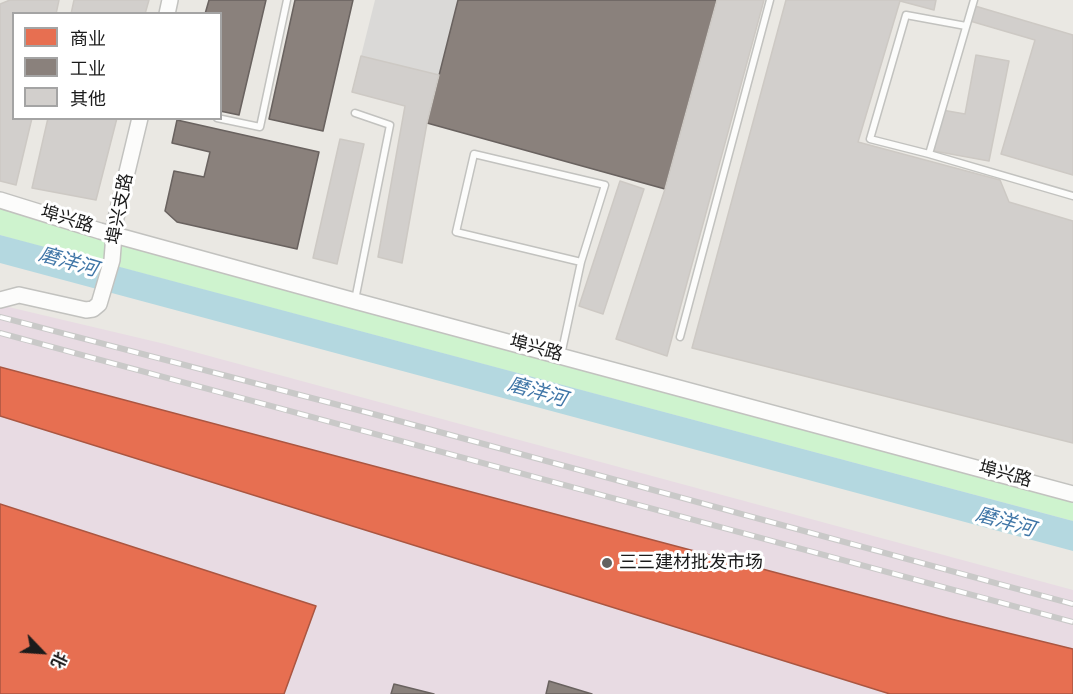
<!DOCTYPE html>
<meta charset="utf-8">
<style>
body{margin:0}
#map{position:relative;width:1073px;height:694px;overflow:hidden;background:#eae8e3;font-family:Roboto,"Noto Sans SC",sans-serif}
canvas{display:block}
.legend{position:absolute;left:12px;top:12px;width:210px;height:108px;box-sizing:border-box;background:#fff;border:2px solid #a4a4a4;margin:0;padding:8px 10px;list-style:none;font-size:18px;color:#1b1b1b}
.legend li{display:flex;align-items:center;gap:12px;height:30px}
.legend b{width:30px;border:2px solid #a4a4a4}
.north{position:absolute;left:12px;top:622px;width:60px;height:60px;-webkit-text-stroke:4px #fff;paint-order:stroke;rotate:115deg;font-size:16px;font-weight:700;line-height:24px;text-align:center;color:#1b1b1b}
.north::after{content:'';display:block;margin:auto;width:21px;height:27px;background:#1b1b1b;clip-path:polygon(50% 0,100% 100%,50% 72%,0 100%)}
</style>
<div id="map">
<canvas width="1073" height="694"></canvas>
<ul class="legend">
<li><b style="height:16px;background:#e76f51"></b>商业</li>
<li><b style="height:16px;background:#8a817c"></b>工业</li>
<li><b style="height:16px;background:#d2cfcc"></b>其他</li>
</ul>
<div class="north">北</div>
</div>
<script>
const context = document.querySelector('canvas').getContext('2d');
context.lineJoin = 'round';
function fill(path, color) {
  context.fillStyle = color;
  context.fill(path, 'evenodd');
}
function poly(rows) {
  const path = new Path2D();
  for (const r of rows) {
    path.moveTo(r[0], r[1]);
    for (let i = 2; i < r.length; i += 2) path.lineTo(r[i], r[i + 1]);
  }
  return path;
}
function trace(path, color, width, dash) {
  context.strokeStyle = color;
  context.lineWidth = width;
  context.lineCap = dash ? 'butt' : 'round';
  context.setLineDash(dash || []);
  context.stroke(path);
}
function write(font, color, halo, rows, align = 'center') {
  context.font = font + ' Roboto,"Noto Sans SC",sans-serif';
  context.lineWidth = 6;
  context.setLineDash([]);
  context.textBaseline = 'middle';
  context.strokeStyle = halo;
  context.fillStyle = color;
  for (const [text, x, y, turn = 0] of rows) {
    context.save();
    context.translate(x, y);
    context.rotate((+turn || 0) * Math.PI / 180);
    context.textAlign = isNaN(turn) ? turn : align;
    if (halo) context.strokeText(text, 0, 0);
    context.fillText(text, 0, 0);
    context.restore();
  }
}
fill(poly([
 [0,305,165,344,1073,590,1073,694,0,694]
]), '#e8dbe3');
fill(poly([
 [0,206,1073,497,1073,521,17,240,0,235]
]), '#cef3ce');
fill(poly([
 [375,0,458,0,439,75,361,56]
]), '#dad9d7');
fill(poly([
 [0,235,1073,521,1073,551,0,263]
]), '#b4d8e0');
const shops = poly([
 [0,367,951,619,1073,649,1073,694,890,694,0,416,0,367],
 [0,504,316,606,284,694,0,694,0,504]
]);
fill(shops, '#e76f51');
trace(shops, '#aa5641', 1.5);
const industry = poly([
 [209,0,266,0,239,115,220,111,220,14,205,14,209,0],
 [295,0,353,0,323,131,269,119,295,0],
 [458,0,717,0,665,189,427,123,458,0],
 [177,120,319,152,297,249,177,222,165,211,174,171,204,177,210,152,172,143,177,120],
 [549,681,592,694,546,694,549,681],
 [394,684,434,694,391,694,394,684]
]);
fill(industry, '#8a817c');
trace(industry, '#69625f', 1.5);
const building = poly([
 [10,0,59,0,56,14,14,14,14,118,32,118,16,185,0,181,0,4,10,0],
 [74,0,149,0,145,14,71,14,74,0],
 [717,0,764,0,667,356,616,339,665,189,717,0],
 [786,0,936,0,934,10,900,1,858,142,1000,180,1009,202,1073,221,1073,443,692,348,786,0],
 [975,6,1073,35,1073,175,1001,154,1035,40,970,21,975,6],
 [976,55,1009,61,989,161,934,151,942,110,965,114,976,55],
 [361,56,439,75,427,123,402,263,378,257,405,106,352,92,361,56],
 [48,118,117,118,96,200,32,188,48,118],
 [340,139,364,144,337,264,313,258,340,139],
 [620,181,644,189,603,314,579,306,620,181]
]);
fill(building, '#d2cfcc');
trace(building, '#cdc9c4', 1.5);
const service = poly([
 [974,0,929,154,1073,196],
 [355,113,390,125,355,300],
 [217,118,260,127,287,0],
 [474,154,605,185,581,262,456,232,474,154],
 [929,154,870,139,906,15,966,26],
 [680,337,770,0],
 [561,355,581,262]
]);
const tertiary = poly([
 [167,14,170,0],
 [0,200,100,231,355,301,1073,494],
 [0,300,19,295,86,310,93,309,99,304,112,260,115,222,140,118]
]);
trace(service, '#c2c2bf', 9);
trace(tertiary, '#c2c2bf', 18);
trace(service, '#fcfcfb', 6);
trace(tertiary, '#fcfcfb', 15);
const rail = poly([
 [0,317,377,415,1073,604],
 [0,333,1073,622]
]);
trace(rail, '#c9c9c8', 6);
trace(rail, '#fff', 4, [11]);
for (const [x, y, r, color] of [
 [607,563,6,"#636361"]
]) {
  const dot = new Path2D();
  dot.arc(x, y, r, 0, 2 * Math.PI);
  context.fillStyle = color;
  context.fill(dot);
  trace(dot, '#fff', 2);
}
write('18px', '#1b1b1b', '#fff', [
 ["埠兴支路",121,209,-79],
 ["埠兴路",67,220,17],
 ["埠兴路",536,349,15],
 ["埠兴路",1005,475,15]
]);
write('18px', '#1b1b1b', '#fff', [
 ["三三建材批发市场",619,563]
], 'left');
write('italic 20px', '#4076a7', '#fff', [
 ["磨洋河",68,263,16],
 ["磨洋河",537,393,16],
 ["磨洋河",1005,523,16]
]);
</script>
